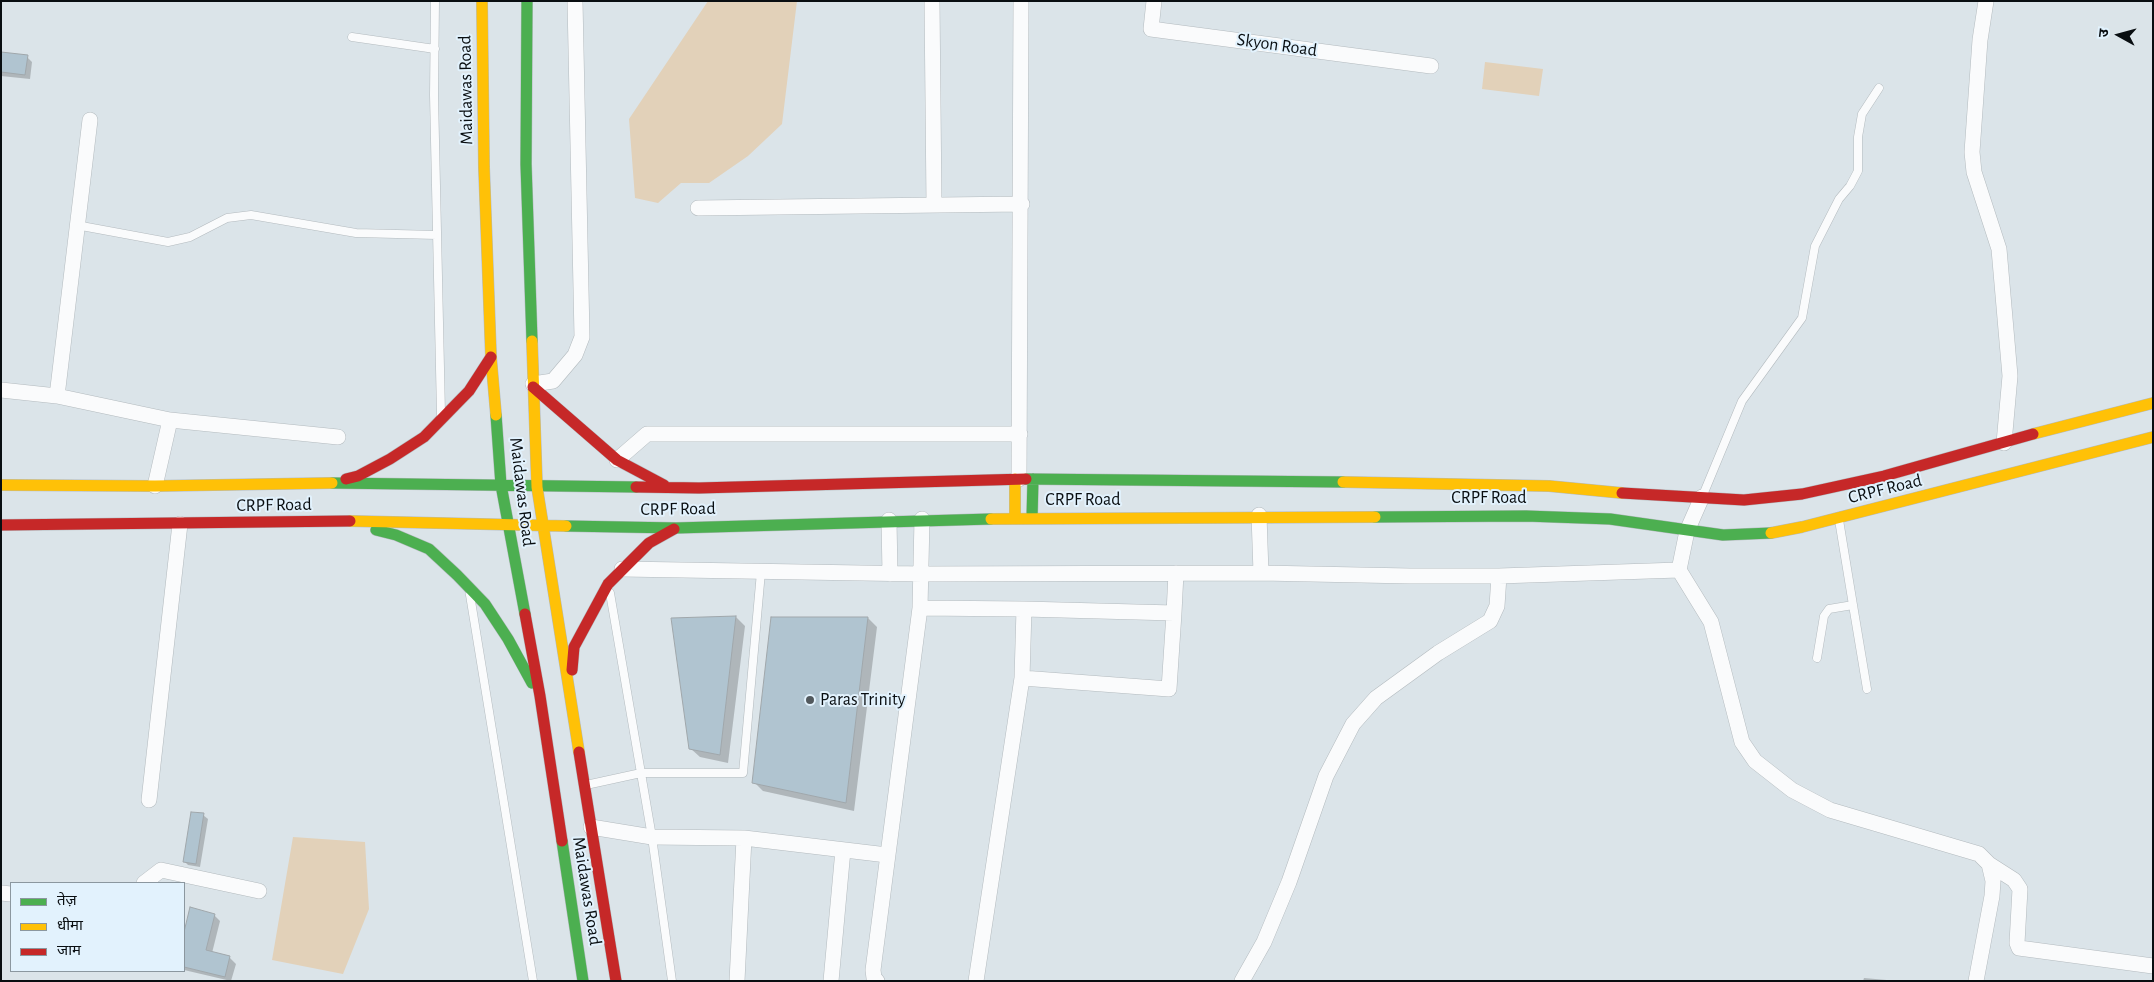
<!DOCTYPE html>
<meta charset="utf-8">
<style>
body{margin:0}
#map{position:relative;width:2154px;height:982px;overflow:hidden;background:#dbe4e9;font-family:"Alegreya Sans","Noto Sans Devanagari",sans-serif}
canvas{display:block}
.frame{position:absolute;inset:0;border:2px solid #090e11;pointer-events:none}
.legend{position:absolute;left:10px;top:882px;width:175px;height:90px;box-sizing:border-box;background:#e2f2fd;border:1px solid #8b979f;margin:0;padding:6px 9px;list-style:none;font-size:15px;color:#090e11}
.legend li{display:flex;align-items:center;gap:10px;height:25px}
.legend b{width:25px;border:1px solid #8b979f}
.north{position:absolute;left:2094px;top:10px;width:50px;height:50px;-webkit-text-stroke:4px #e2f2fd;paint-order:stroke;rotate:277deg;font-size:14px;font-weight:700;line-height:20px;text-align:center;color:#090e11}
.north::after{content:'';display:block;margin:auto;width:18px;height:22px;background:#090e11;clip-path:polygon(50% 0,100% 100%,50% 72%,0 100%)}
</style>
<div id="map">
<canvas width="2154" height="982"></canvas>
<div class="frame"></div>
<ul class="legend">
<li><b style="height:6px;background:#4caf50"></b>तेज़</li>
<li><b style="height:6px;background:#ffc107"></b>धीमा</li>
<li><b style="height:6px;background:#c62828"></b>जाम</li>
</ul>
<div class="north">उ</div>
</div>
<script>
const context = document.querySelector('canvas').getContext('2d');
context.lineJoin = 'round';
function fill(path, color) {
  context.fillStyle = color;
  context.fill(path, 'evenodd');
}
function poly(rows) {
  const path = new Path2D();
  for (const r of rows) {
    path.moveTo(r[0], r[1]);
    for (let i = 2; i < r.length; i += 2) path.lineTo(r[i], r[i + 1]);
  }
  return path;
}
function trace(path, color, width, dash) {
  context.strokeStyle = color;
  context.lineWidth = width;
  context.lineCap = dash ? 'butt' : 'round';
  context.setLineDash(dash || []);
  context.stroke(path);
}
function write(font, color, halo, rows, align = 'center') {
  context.font = font + ' "Alegreya Sans",sans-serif';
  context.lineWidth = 4;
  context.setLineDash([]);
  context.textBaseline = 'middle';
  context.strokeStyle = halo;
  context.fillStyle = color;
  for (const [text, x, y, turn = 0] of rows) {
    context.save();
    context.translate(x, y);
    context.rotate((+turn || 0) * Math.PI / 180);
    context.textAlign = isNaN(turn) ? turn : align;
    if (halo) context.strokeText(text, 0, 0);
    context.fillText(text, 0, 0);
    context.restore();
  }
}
fill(poly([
 [708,1,797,1,782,124,748,156,709,183,681,183,658,203,635,198,629,119],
 [1485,62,1543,69,1539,96,1482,89],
 [293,837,365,842,369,909,343,974,272,960]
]), '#e2d1b9');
fill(poly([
 [1,53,27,57,32,62,30,79,1,76],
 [736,617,745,626,728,763,700,757,690,748],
 [868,618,877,627,854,811,763,791,754,782],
 [203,815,208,819,200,867,188,865,184,861],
 [191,909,214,915,220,921,212,953,230,958,236,964,231,981,184,970,184,937],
 [1864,978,1898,981,1863,981]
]), '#0003');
const building = poly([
 [1,52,28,55,25,75,1,72,1,52],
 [736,616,720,755,689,749,671,618,736,616],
 [771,617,868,617,846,803,752,783,771,617],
 [191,812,204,813,196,864,183,862,191,812],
 [190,907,215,914,206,950,230,956,225,977,184,967,184,932,190,907]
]);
fill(building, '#b0c4d0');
trace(building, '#a0a7ab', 1);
const lane = poly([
 [435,1,434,95,441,414],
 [352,37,435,49],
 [76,225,168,242,190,237,227,218,251,215,356,233,437,235],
 [1703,495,1742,401,1802,318,1815,246,1839,199,1850,186,1858,171,1858,137,1862,114,1879,88],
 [610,593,652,837,672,981],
 [470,595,533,981],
 [1853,605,1867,689],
 [1817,658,1824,616,1829,609,1853,605,1839,520],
 [586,785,641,773,743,773,761,572]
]);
const street = poly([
 [932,1,934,205],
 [1154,1,1151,29,1431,66],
 [1986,1,1980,40,1972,152,1974,172,1999,249,2010,376,2004,443],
 [698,208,1022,204],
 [533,384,553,381,575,355,582,337,575,1],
 [1,390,57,396,170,420,338,437],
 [57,396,90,120],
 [617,460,647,434,1020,434],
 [1019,479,1021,1],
 [155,486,170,420],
 [1702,497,1687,531,1679,570,1711,622,1742,742,1755,761,1792,790,1830,810,1979,854,1989,864,1993,881,1992,896,1976,981],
 [889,520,890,574],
 [622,569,922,574,1261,573],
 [1499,576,1679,570],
 [920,608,1024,609,1022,678,976,981],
 [1174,613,1176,573],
 [1022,678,1169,689,1174,613,1024,609],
 [149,800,180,524],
 [591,827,652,837,744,838,887,855],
 [1989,864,2014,880,2020,889,2017,943,2019,948,2153,966],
 [144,883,161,870,259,891],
 [1,893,11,894],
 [737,981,744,838],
 [831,981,843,850],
 [877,981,874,978,873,970,920,608,922,519],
 [1242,981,1264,942,1289,882,1326,776,1353,724,1376,698,1438,653,1490,621,1497,606,1499,576,1410,576,1261,573,1259,515]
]);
const fast = poly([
 [527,1,526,164,532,341],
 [496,415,501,485,525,614],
 [1026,479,1343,482],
 [332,483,636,487],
 [1375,517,1526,516,1610,519,1723,535,1771,533],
 [1032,518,1033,479],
 [566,526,676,528,991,519],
 [376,530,396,535,429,549,457,575,485,604,508,639,532,683],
 [562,841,583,981]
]);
const slow = poly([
 [482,1,484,167,491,357,496,415],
 [532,341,537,487,579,752],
 [2033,434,2153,403],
 [1015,479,1015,518],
 [1343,482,1549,486,1622,493],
 [1,485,155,486,332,483],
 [991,519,1375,517],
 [350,521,566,526],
 [1771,533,1802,527,2153,437]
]);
const jam = poly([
 [533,387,617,460,664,485],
 [346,479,358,476,390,459,424,437,469,391,491,357],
 [636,487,699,488,1026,479],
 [1622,493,1744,500,1802,494,1884,476,2033,434],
 [1,525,350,521],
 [525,614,540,696,562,841],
 [572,670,574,647,608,584,649,543,674,529],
 [579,752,616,981]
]);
trace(lane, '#b3babe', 9);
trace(street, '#b3babe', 16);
trace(fast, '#b3babe', 12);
trace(slow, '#b3babe', 12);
trace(jam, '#b3babe', 12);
trace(lane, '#fafbfc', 8);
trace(street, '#fafbfc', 15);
trace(fast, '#4caf50', 11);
trace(slow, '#ffc107', 11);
trace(jam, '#c62828', 11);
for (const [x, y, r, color] of [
 [810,700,5,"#52595d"]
]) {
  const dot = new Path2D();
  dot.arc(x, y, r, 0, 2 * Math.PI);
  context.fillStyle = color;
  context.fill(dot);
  trace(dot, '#e2f2fd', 2);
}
write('18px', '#090e11', '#e2f2fd', [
 ["Skyon Road",1277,45,8],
 ["Maidawas Road",466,90,-91],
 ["CRPF Road",1885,489,-14],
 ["Maidawas Road",522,492,83],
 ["CRPF Road",1489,498],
 ["CRPF Road",1083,500],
 ["CRPF Road",274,505,-1],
 ["CRPF Road",678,509,-1],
 ["Maidawas Road",587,891,81]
]);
write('18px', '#090e11', '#e2f2fd', [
 ["Paras Trinity",820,700]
], 'left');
</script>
